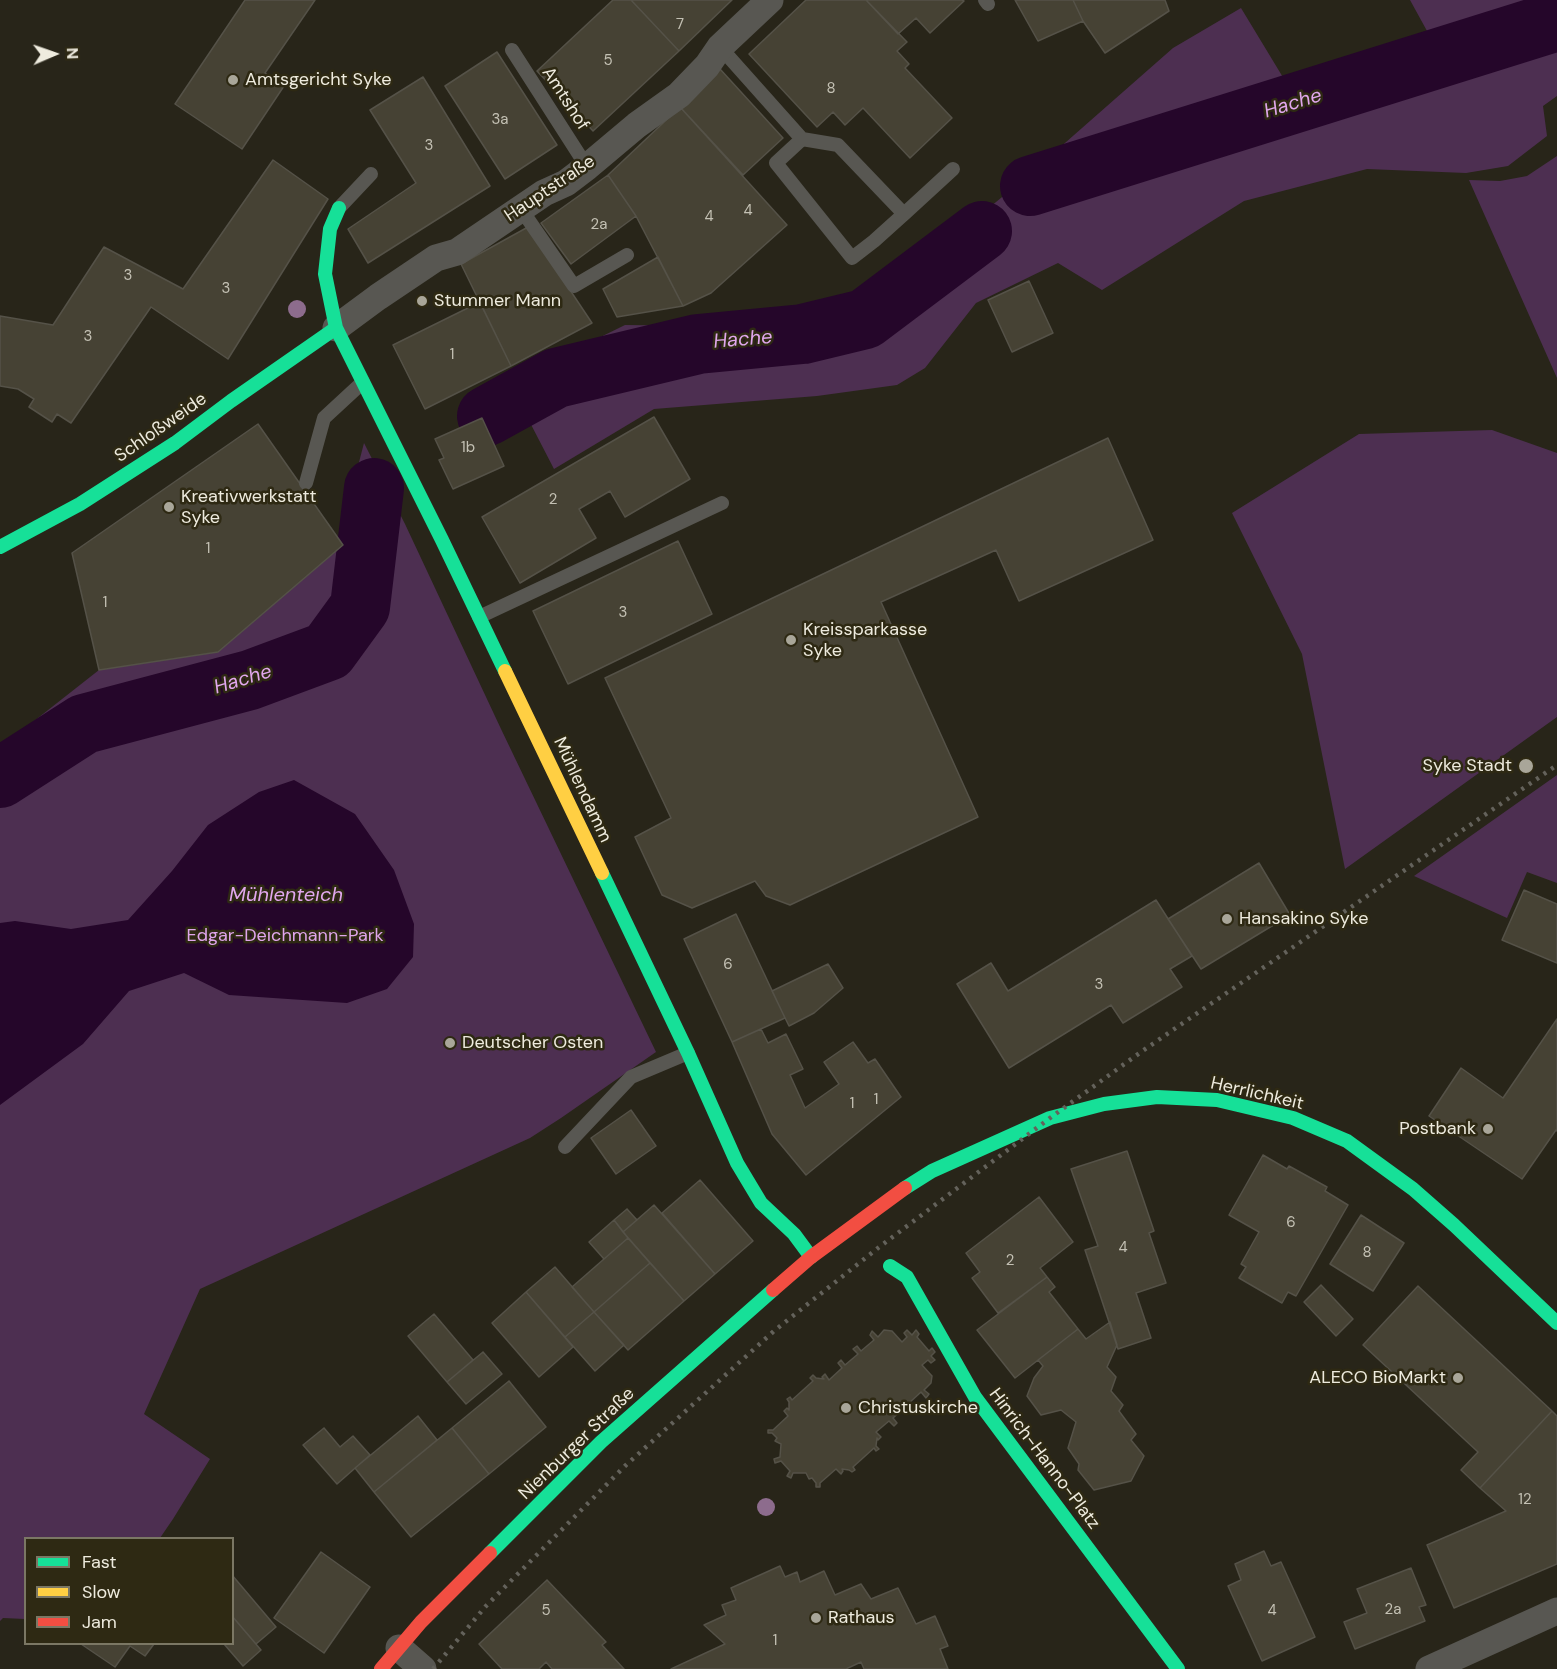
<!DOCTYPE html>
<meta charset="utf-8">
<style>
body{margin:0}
#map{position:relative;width:1557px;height:1669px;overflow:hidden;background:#282519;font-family:"DM Sans",sans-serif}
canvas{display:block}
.legend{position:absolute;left:24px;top:1537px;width:210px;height:108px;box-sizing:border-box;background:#2e2913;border:2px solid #7b7764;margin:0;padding:8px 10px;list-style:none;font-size:18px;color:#eeebde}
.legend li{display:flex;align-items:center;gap:12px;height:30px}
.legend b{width:30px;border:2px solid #7b7764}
.north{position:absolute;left:24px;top:24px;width:60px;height:60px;-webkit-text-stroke:4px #2e2913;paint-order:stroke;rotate:88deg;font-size:16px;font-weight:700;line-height:24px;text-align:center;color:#eeebde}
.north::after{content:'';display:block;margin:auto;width:21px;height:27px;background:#eeebde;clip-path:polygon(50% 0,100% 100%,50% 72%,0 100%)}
</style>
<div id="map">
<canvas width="1557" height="1669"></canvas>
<ul class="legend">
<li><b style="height:8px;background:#16e098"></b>Fast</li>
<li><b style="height:8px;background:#ffcf43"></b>Slow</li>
<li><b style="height:8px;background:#f24e42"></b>Jam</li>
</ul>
<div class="north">N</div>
</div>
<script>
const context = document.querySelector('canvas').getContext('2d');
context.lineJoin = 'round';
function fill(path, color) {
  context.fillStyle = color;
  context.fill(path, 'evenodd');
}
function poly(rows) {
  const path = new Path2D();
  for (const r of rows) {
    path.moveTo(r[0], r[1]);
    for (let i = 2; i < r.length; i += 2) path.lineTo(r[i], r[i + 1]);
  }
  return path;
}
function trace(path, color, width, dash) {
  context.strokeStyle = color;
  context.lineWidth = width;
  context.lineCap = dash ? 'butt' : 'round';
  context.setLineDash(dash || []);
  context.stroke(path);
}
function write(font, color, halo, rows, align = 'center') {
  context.font = font + ' "DM Sans",sans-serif';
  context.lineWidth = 5;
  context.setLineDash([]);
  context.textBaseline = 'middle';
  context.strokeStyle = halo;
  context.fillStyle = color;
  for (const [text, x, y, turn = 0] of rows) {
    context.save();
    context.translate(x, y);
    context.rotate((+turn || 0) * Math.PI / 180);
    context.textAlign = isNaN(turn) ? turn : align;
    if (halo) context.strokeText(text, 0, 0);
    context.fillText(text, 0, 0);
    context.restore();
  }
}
fill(poly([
 [1410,0,1557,0,1557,96,1543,106,1547,136,1508,166,1466,173,1367,169,1244,201,1102,290,1058,263,976,303,925,368,897,385,817,396,654,409,554,469,509,382,625,325,709,326,744,332,861,313,1024,179,1173,48,1241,8,1307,117,1432,40],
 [1557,156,1557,378,1469,180,1500,181,1527,176],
 [1492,430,1557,453,1557,717,1345,869,1302,654,1232,513,1359,434],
 [364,443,405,524,501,729,656,1052,561,1118,530,1138,200,1289,144,1414,210,1459,173,1519,160,1538,26,1538,25,1619,3,1618,0,1621,0,743,15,736,99,670,218,652,343,545,345,516],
 [1557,775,1557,883,1527,872,1507,918,1414,876]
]), '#4d2f51');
fill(poly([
 [294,780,355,814,394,870,414,924,413,957,387,989,347,1003,229,995,184,973,129,991,83,1044,0,1105,0,923,15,921,71,929,128,920,172,871,208,825,259,792]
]), '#25062a');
trace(poly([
 [1030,186,1557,21],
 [487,416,556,378,698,344,803,334,865,319,982,231],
 [0,778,84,724,250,680,328,651,360,607,374,488]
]), '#25062a', 60);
const building = poly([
 [245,0,315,0,265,73,284,86,242,149,175,104,245,0],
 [613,0,631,0,679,51,593,131,537,71,613,0],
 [631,0,732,0,679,51,631,0],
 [806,0,866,0,907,42,897,51,909,64,905,68,952,118,910,158,863,108,845,125,833,112,817,127,749,54,806,0],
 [866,0,962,0,964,1,930,33,916,18,898,34,866,0],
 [1015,0,1073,0,1083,21,1038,41,1015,0],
 [1073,0,1165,0,1169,11,1105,53,1083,21,1073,0],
 [497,52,557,145,505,179,445,86,497,52],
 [720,69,783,138,743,175,680,107,720,69],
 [423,77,490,186,368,263,348,229,416,183,370,110,423,77],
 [680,107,787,225,711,293,683,306,636,216,608,175,680,107],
 [273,160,328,199,228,359,151,307,71,423,57,414,52,422,29,407,34,399,18,389,0,386,0,316,53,325,104,247,183,289,273,160],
 [608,175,636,216,571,264,541,223,608,175],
 [528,227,592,323,511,366,461,264,528,227],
 [658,257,683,306,617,317,603,289,658,257],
 [1029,281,1053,333,1012,352,988,300,1029,281],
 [480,302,511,366,425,409,393,345,480,302],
 [654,417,690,479,625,517,610,491,579,509,596,538,520,583,482,517,654,417],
 [482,418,504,466,453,489,439,460,444,458,435,439,482,418],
 [258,424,343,545,218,652,99,670,72,553,258,424],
 [1108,438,1153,540,1019,601,996,550,881,602,978,817,790,905,766,896,755,881,692,908,662,895,635,837,671,818,605,678,1108,438],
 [678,541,712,614,568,684,533,611,678,541],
 [1259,863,1290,915,1201,969,1168,919,1259,863],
 [1524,890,1557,904,1557,963,1502,940,1524,890],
 [1156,900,1192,956,1170,969,1182,987,1123,1023,1111,1005,1009,1068,957,984,991,963,1008,991,1156,900],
 [736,914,785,1018,732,1042,684,939,736,914],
 [828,964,843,988,814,1013,789,1026,772,991,828,964],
 [1557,1019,1557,1131,1556,1130,1522,1179,1429,1116,1461,1068,1503,1098,1557,1019],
 [761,1029,768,1043,786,1034,803,1069,790,1075,805,1108,839,1084,824,1062,853,1042,868,1063,875,1059,901,1097,806,1175,772,1134,732,1042,761,1029],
 [631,1110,656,1146,616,1174,591,1138,631,1110],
 [1127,1151,1154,1231,1149,1233,1166,1283,1136,1293,1151,1338,1118,1349,1085,1250,1098,1246,1071,1169,1127,1151],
 [1263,1155,1287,1169,1289,1166,1327,1187,1325,1191,1348,1205,1296,1296,1288,1292,1282,1303,1239,1278,1246,1267,1241,1264,1259,1232,1229,1215,1263,1155],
 [700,1180,753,1241,715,1274,662,1213,700,1180],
 [1039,1197,1073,1242,1040,1268,1047,1277,998,1313,972,1278,980,1272,966,1253,1039,1197],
 [654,1205,715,1274,684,1301,623,1232,654,1205],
 [627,1209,637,1220,623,1232,614,1220,627,1209],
 [1361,1215,1404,1243,1373,1291,1330,1264,1361,1215],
 [614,1220,628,1238,604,1259,589,1242,614,1220],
 [628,1238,650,1263,594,1312,572,1287,628,1238],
 [650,1263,684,1301,628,1350,594,1312,650,1263],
 [555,1267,594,1312,565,1337,526,1292,555,1267],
 [1047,1277,1055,1287,1049,1292,1078,1329,1015,1378,977,1330,1047,1277],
 [1321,1285,1353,1319,1336,1336,1304,1302,1321,1285],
 [1418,1286,1552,1411,1480,1488,1461,1470,1478,1452,1363,1345,1418,1286],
 [526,1292,573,1347,539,1377,492,1323,526,1292],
 [594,1312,624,1345,595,1371,565,1337,594,1312],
 [434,1314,473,1360,447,1382,408,1336,434,1314],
 [1110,1322,1117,1345,1107,1367,1116,1377,1111,1391,1123,1405,1119,1411,1136,1434,1131,1440,1144,1456,1131,1481,1094,1490,1078,1470,1079,1464,1068,1448,1076,1422,1061,1410,1041,1415,1027,1396,1034,1378,1043,1366,1038,1360,1078,1329,1086,1339,1110,1322],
 [884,1330,892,1331,902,1342,907,1337,904,1333,907,1330,912,1335,916,1330,919,1334,917,1337,929,1351,932,1348,935,1352,931,1356,935,1360,931,1363,928,1360,922,1365,932,1376,931,1383,924,1390,929,1394,926,1398,921,1392,908,1404,913,1409,910,1412,905,1407,893,1418,897,1423,894,1426,889,1421,876,1432,881,1437,878,1440,877,1438,876,1446,879,1449,876,1451,874,1448,853,1467,855,1470,852,1472,849,1470,842,1469,843,1471,841,1474,836,1469,820,1483,820,1487,816,1487,816,1483,812,1478,809,1479,806,1473,793,1473,791,1478,787,1476,790,1471,781,1461,775,1463,774,1459,780,1457,781,1444,775,1441,777,1438,772,1433,768,1433,768,1430,773,1430,788,1416,784,1411,787,1408,789,1410,789,1402,787,1399,790,1397,792,1400,813,1381,810,1378,813,1375,816,1378,824,1379,822,1377,825,1374,829,1380,842,1368,838,1363,841,1360,845,1365,858,1354,853,1349,857,1346,861,1351,874,1340,870,1335,872,1331,878,1337,884,1330],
 [483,1352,502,1374,466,1404,447,1382,483,1352],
 [509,1381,546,1427,489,1474,452,1428,509,1381],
 [1552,1411,1557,1416,1557,1564,1454,1608,1427,1545,1506,1511,1480,1488,1552,1411],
 [418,1416,437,1440,374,1492,355,1468,418,1416],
 [324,1428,340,1447,353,1436,370,1455,337,1484,303,1445,324,1428],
 [452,1428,489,1474,411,1537,374,1492,452,1428],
 [1264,1551,1271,1566,1281,1562,1315,1637,1262,1661,1228,1586,1241,1580,1235,1564,1264,1551],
 [321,1552,370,1587,324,1653,274,1618,321,1552],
 [780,1566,785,1577,797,1572,800,1582,824,1571,835,1595,861,1584,871,1599,898,1588,916,1624,935,1616,948,1646,940,1649,948,1669,864,1669,861,1662,846,1669,671,1669,725,1644,704,1625,726,1615,722,1605,736,1600,731,1588,780,1566],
 [1411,1568,1426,1605,1419,1607,1425,1621,1355,1649,1344,1622,1367,1613,1357,1589,1411,1568],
 [232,1575,276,1627,256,1644,232,1616,232,1575],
 [547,1580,606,1642,602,1645,624,1669,552,1669,546,1662,539,1669,502,1669,479,1644,547,1580],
 [232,1616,261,1650,243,1666,224,1644,232,1644,232,1616],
 [81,1644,154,1644,145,1656,130,1646,115,1667,81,1644]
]);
fill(building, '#464234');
trace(building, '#555248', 1.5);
trace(poly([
 [985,0,988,4],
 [720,47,802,139,838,145,904,214,953,169],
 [512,50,587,167],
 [802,139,776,163,852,258,874,241,904,214],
 [339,208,371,174],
 [521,209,574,286,627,255],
 [306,483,324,418,363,382],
 [479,617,722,503],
 [565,1147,631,1077,688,1053]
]), '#585752', 14);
trace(poly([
 [336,328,378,297,436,258,457,252,544,193,566,183,587,167,637,125,679,95,707,66,720,47,770,0],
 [399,1648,423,1669],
 [1429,1669,1557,1611]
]), '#585752', 27);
trace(poly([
 [339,208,330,229,325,274,336,328,442,540,505,671],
 [0,547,80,504,175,443,231,401,336,328],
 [602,873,688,1053,737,1163,761,1203,794,1234,811,1257],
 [905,1188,932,1171,1050,1118,1104,1104,1157,1097,1217,1100,1293,1118,1347,1141,1413,1189,1454,1225,1557,1323],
 [890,1266,907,1277,975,1397,1178,1669],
 [490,1553,601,1442,773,1290]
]), '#16e098', 14);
trace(poly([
 [505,671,602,873]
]), '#ffcf43', 14);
trace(poly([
 [773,1290,811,1257,905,1188],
 [381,1669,421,1622,490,1553]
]), '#f24e42', 14);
trace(poly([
 [433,1669,486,1606,625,1466,774,1331,878,1248,1050,1118,1141,1052,1557,765]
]), '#64625b', 4.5, [3, 6]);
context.fillStyle = '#8d6c8d';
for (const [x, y] of [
 [297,309],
 [766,1507]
]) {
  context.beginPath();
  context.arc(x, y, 9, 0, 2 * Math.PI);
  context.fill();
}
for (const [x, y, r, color] of [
 [233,80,6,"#a9a699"],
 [422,301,6,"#a9a699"],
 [169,507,6,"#a9a699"],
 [791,640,6,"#a9a699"],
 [1526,766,8,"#a9a699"],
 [1227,919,6,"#a9a699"],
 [450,1043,6,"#a9a699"],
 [1488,1129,6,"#a9a699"],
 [1458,1378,6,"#a9a699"],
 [846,1408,6,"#a9a699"],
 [816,1618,6,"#a9a699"]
]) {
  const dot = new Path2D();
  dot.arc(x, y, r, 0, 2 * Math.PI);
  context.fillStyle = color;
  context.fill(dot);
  trace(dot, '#2e2913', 2);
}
write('15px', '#c4c1b4', null, [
 ["7",680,25],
 ["5",608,61],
 ["8",831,89],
 ["3a",500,120],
 ["3",429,146],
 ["4",748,211],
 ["4",709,217],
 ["2a",599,225],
 ["3",128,276],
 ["3",226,289],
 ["3",88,337],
 ["1",452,355],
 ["1b",468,448],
 ["2",553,500],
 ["1",208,549],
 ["1",105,603],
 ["3",623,613],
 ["6",728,965],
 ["3",1099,985],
 ["1",876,1100],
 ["1",852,1104],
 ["6",1291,1223],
 ["4",1123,1248],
 ["8",1367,1253],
 ["2",1010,1261],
 ["12",1525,1500],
 ["2a",1393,1610],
 ["5",546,1611],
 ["4",1272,1611],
 ["1",775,1641]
]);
write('18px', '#eeebde', '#2e2913', [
 ["Amtsgericht Syke",245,80],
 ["Stummer Mann",434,301],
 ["Kreativwerkstatt",181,497],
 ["Syke",181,518],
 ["Kreissparkasse",803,630],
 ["Syke",803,651],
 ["Syke Stadt",1512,766,"right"],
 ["Hansakino Syke",1239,919],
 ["Deutscher Osten",462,1043],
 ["Postbank",1476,1129,"right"],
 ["ALECO BioMarkt",1446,1378,"right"],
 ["Christuskirche",858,1408],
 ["Rathaus",828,1618]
], 'left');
write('18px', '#eeebde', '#2e2913', [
 ["Amtshof",565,99,57],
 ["Hauptstraße",550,189,-34],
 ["Schloßweide",161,428,-35],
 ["Mühlendamm",582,790,65],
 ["Herrlichkeit",1257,1094,13],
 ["Nienburger Straße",577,1444,-44],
 ["Hinrich-Hanno-Platz",1044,1459,53]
]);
write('18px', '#e0a6ec', '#2e2913', [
 ["Edgar-Deichmann-Park",285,936]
]);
write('italic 20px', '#e1a7ed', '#2e2913', [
 ["Hache",1293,104,-17],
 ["Hache",743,340,-5],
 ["Hache",243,680,-17],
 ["Mühlenteich",286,896]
]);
</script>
